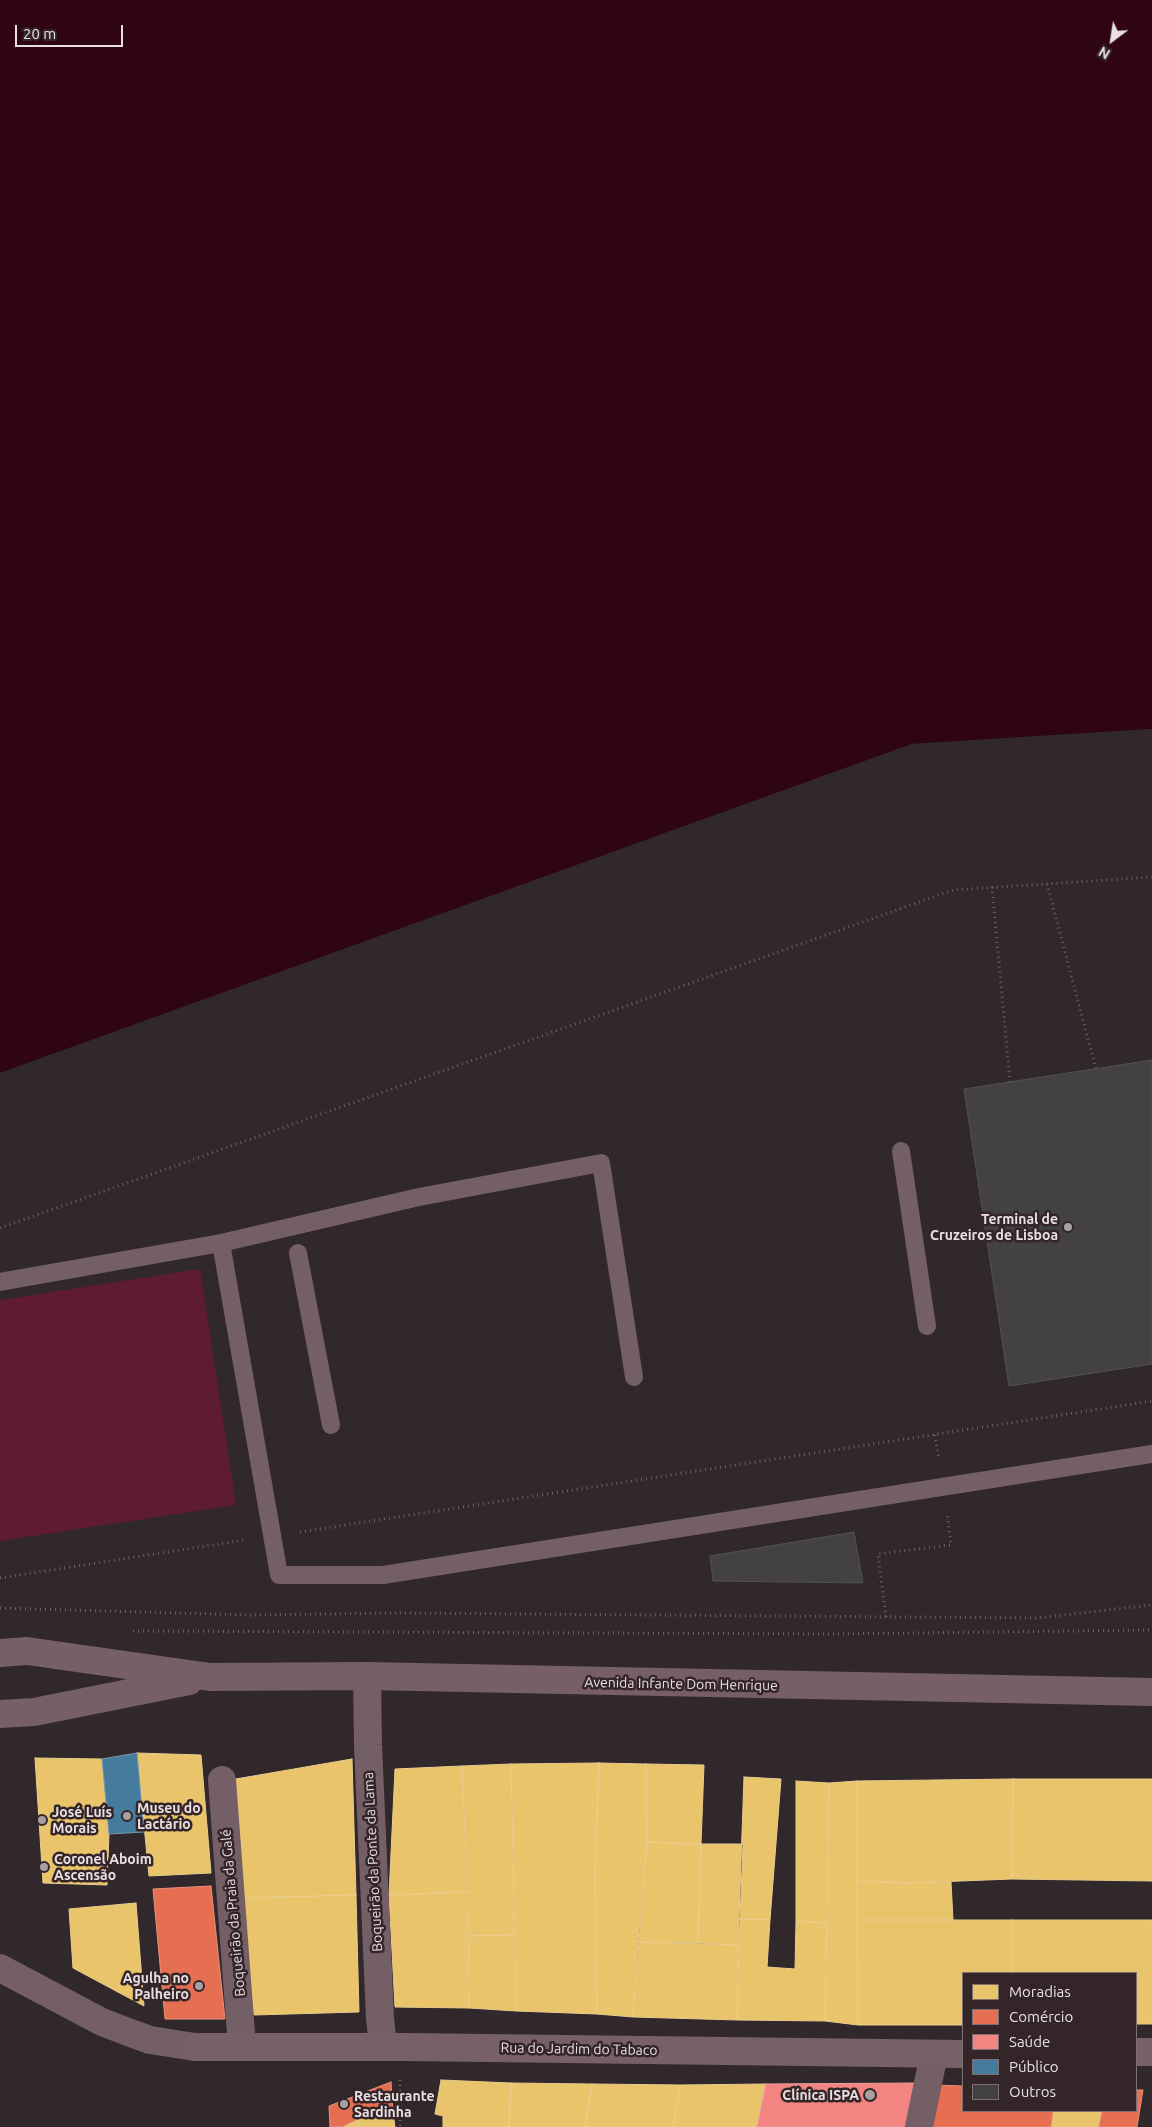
<!DOCTYPE html>
<meta charset="utf-8">
<style>
body{margin:0}
#map{position:relative;width:1152px;height:2127px;overflow:hidden;background:#30282a;font-family:Ubuntu,sans-serif}
canvas{display:block}
.legend{position:absolute;left:962px;top:1972px;width:175px;height:140px;box-sizing:border-box;background:#332528;border:1px solid #7c7072;margin:0;padding:6px 9px;list-style:none;font-size:15px;color:#eae0e2}
.legend li{display:flex;align-items:center;gap:10px;height:25px}
.legend b{width:25px;border:1px solid #7c7072}
.north{position:absolute;left:1087px;top:15px;width:50px;height:50px;-webkit-text-stroke:4px #332528;paint-order:stroke;rotate:211deg;font-size:14px;font-weight:700;line-height:20px;text-align:center;color:#eae0e2}
.north::after{content:'';display:block;margin:auto;width:18px;height:22px;background:#eae0e2;clip-path:polygon(50% 0,100% 100%,50% 72%,0 100%)}
.scale{position:absolute;left:15px;top:25px;width:108px;height:22px;box-sizing:border-box;border:2px solid #eae0e2;border-top:0;padding-left:6px;font-size:15px;line-height:18px;white-space:nowrap;color:#eae0e2;-webkit-text-stroke:4px #332528;paint-order:stroke}
</style>
<div id="map">
<canvas width="1152" height="2127"></canvas>
<ul class="legend">
<li><b style="height:14px;background:#e9c46a"></b>Moradias</li>
<li><b style="height:14px;background:#e76f51"></b>Comércio</li>
<li><b style="height:14px;background:#f28482"></b>Saúde</li>
<li><b style="height:14px;background:#457b9d"></b>Público</li>
<li><b style="height:14px;background:#434143"></b>Outros</li>
</ul>
<div class="north">N</div>
<div class="scale">20 m</div>
</div>
<script>
const context = document.querySelector('canvas').getContext('2d');
context.lineJoin = 'round';
function fill(path, color) {
  context.fillStyle = color;
  context.fill(path, 'evenodd');
}
function poly(rows) {
  const path = new Path2D();
  for (const r of rows) {
    path.moveTo(r[0], r[1]);
    for (let i = 2; i < r.length; i += 2) path.lineTo(r[i], r[i + 1]);
  }
  return path;
}
function trace(path, color, width, dash) {
  context.strokeStyle = color;
  context.lineWidth = width;
  context.lineCap = dash ? 'butt' : 'round';
  context.setLineDash(dash || []);
  context.stroke(path);
}
function write(font, color, halo, rows, align = 'center') {
  context.font = font + ' Ubuntu,sans-serif';
  context.lineWidth = 5;
  context.setLineDash([]);
  context.textBaseline = 'middle';
  context.strokeStyle = halo;
  context.fillStyle = color;
  for (const [text, x, y, turn = 0] of rows) {
    context.save();
    context.translate(x, y);
    context.rotate((+turn || 0) * Math.PI / 180);
    context.textAlign = isNaN(turn) ? turn : align;
    if (halo) context.strokeText(text, 0, 0);
    context.fillText(text, 0, 0);
    context.restore();
  }
}
fill(poly([
 [200,1269,236,1505,0,1541,0,1300]
]), '#5f1b34');
fill(poly([
 [0,0,1152,0,1152,729,912,744,0,1073]
]), '#2f0515');
fill(poly([
 [1152,729,1152,731,912,747,0,1075,0,1073,912,744]
]), '#30282a');
const homes = poly([
 [137,1753,201,1755,211,1873,149,1876,137,1753],
 [35,1758,102,1759,109,1834,107,1885,43,1883,35,1758],
 [352,1759,356,1895,243,1898,230,1780,352,1759],
 [599,1763,646,1764,647,1842,633,2017,597,2014,595,1872,599,1763],
 [599,1763,595,1872,597,2014,516,2011,511,1764,599,1763],
 [511,1764,515,1935,469,1936,462,1766,511,1764],
 [646,1764,704,1765,701,1844,647,1842,646,1764],
 [462,1766,468,1892,389,1895,395,1769,462,1766],
 [744,1777,781,1779,770,1920,739,1919,744,1777],
 [1013,1779,1152,1779,1152,1881,1012,1879,1013,1779],
 [1013,1779,1012,1879,909,1883,857,1881,857,1781,1013,1779],
 [796,1781,829,1783,827,1923,796,1921,796,1781],
 [857,1781,857,1920,858,2025,825,2021,829,1783,857,1781],
 [647,1842,701,1844,698,1943,638,1942,647,1842],
 [701,1844,743,1844,739,1945,698,1943,701,1844],
 [857,1881,909,1883,951,1882,953,1920,857,1920,857,1881],
 [468,1892,469,2008,395,2007,389,1895,468,1892],
 [356,1895,359,2012,254,2015,243,1898,356,1895],
 [136,1903,144,2006,73,1968,69,1909,136,1903],
 [739,1919,770,1920,767,1967,795,1969,796,1921,827,1923,825,2021,737,2020,739,1919],
 [857,1920,1012,1920,1012,1973,963,1973,963,2025,858,2025,857,1920],
 [1012,1920,1152,1920,1152,2024,1136,2024,1136,1973,1012,1973,1012,1920],
 [515,1935,516,2011,469,2008,469,1936,515,1935],
 [638,1942,739,1945,737,2020,633,2017,638,1942],
 [441,2080,511,2083,509,2127,443,2127,443,2116,435,2114,441,2080],
 [511,2083,592,2084,585,2127,509,2127,511,2083],
 [592,2084,681,2085,673,2127,585,2127,592,2084],
 [766,2084,757,2127,673,2127,681,2085,766,2084],
 [378,2109,393,2112,395,2127,359,2127,357,2120,378,2109],
 [1053,2111,1102,2111,1099,2127,1051,2127,1053,2111],
 [357,2120,359,2127,342,2127,357,2120]
]);
fill(homes, '#e9c46a');
trace(homes, '#e9cc8e', 1);
const shops = poly([
 [211,1886,225,2019,165,2019,153,1889,211,1886],
 [391,2082,393,2112,378,2109,342,2127,330,2127,329,2106,391,2082],
 [935,2085,963,2086,963,2111,1053,2111,1051,2127,928,2127,935,2085],
 [1136,2090,1143,2090,1137,2127,1099,2127,1102,2111,1136,2111,1136,2090]
]);
fill(shops, '#e76f51');
trace(shops, '#e8917c', 1);
const health = poly([
 [919,2083,911,2127,757,2127,766,2084,919,2083]
]);
fill(health, '#f28482');
trace(health, '#f0a09f', 1);
const public = poly([
 [137,1753,144,1832,109,1834,102,1759,137,1753]
]);
fill(public, '#457b9d');
trace(public, '#7699b2', 1);
const building = poly([
 [1152,1060,1152,1364,1009,1386,964,1089,1152,1060],
 [854,1532,863,1583,713,1581,710,1556,854,1532]
]);
fill(building, '#434143');
trace(building, '#515153', 1);
trace(poly([
 [1047,884,1096,1069],
 [992,887,1010,1082],
 [0,1228,953,890,1152,877],
 [935,1435,939,1460],
 [300,1532,1152,1401],
 [0,1578,244,1540],
 [0,1608,247,1615,397,1613,1038,1618,1152,1605],
 [886,1617,878,1554,951,1545,947,1513],
 [133,1631,831,1634,1152,1630],
 [400,2080,400,2127]
]), '#6f6266', 3, [1, 4]);
trace(poly([
 [901,1151,927,1326],
 [221,1243,279,1575,383,1575,1152,1454],
 [298,1253,331,1425],
 [0,1282,221,1243,419,1197,601,1163,634,1377]
]), '#745f66', 18);
trace(poly([
 [367,1676,368,1745,380,2018,383,2047],
 [222,1780,242,2047],
 [0,1968,102,2022,128,2032,150,2040,195,2047],
 [919,2127,934,2054]
]), '#745f66', 28);
trace(poly([
 [195,2047,406,2047,963,2054],
 [1136,2052,1152,2052]
]), '#776167', 28);
trace(poly([
 [0,1653,27,1651,210,1677,367,1676,1152,1692],
 [0,1714,34,1712,189,1681]
]), '#765f66', 28);
for (const [x, y, r, color] of [
 [1068,1227,5,"#a9a0a2"],
 [127,1816,5,"#a9a0a2"],
 [42,1820,5,"#a9a0a2"],
 [44,1867,5,"#a9a0a2"],
 [199,1986,5,"#a9a0a2"],
 [870,2095,6,"#a9a0a2"],
 [344,2104,5,"#a9a0a2"]
]) {
  const dot = new Path2D();
  dot.arc(x, y, r, 0, 2 * Math.PI);
  context.fillStyle = color;
  context.fill(dot);
  trace(dot, '#332528', 2);
}
write('bold 14px', '#eae0e2', '#332528', [
 ["Terminal de",1058,1219,"right"],
 ["Cruzeiros de Lisboa",1058,1235,"right"],
 ["Museu do",137,1808],
 ["Lactário",137,1824],
 ["José Luís",52,1812],
 ["Morais",52,1828],
 ["Coronel Aboim",54,1859],
 ["Ascensão",54,1875],
 ["Agulha no",189,1978,"right"],
 ["Palheiro",189,1994,"right"],
 ["Clínica ISPA",859,2095,"right"],
 ["Restaurante",354,2096],
 ["Sardinha",354,2112]
], 'left');
write('14px', '#eae0e2', '#332528', [
 ["Avenida Infante Dom Henrique",681,1684,1],
 ["Boqueirão da Ponte da Lama",373,1862,-93],
 ["Boqueirão da Praia da Galé",233,1913,-95],
 ["Rua do Jardim do Tabaco",579,2049,1]
]);
</script>
